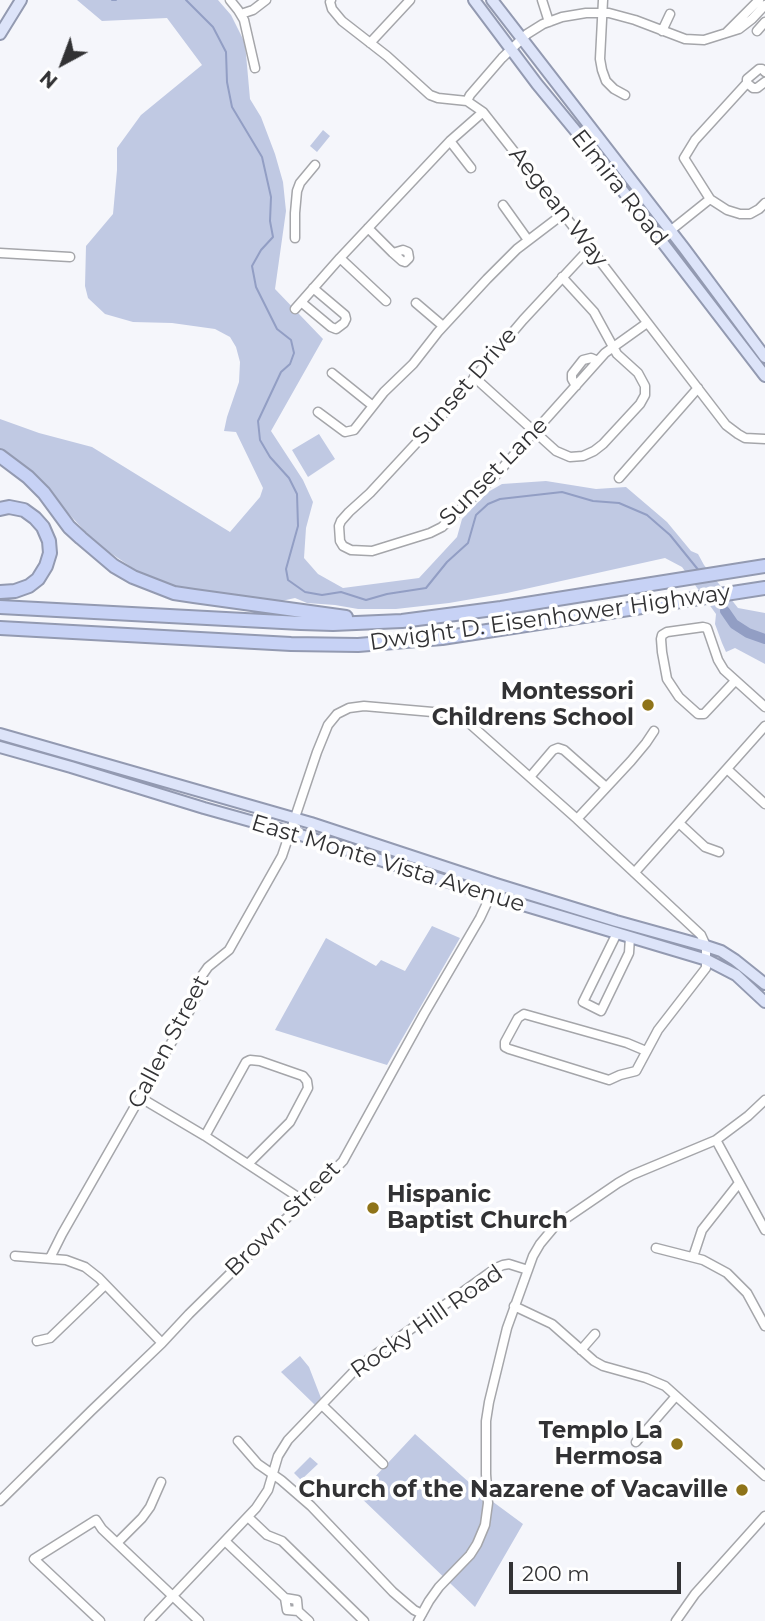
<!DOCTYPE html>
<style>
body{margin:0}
#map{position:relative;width:765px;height:1621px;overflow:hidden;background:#f5f6fb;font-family:Montserrat,sans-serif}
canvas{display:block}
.north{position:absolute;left:28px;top:28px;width:70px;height:70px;-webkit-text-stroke:5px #fff;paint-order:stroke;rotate:221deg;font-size:19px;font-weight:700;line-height:28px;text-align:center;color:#323234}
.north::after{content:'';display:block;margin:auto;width:24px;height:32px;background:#323234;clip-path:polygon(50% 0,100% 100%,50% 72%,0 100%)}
.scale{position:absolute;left:509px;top:1562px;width:172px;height:32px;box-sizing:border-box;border:4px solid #323234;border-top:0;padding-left:9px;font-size:21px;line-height:24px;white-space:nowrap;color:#323234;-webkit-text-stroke:5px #fff;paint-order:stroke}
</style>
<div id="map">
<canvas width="765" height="1621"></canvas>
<div class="north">N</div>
<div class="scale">200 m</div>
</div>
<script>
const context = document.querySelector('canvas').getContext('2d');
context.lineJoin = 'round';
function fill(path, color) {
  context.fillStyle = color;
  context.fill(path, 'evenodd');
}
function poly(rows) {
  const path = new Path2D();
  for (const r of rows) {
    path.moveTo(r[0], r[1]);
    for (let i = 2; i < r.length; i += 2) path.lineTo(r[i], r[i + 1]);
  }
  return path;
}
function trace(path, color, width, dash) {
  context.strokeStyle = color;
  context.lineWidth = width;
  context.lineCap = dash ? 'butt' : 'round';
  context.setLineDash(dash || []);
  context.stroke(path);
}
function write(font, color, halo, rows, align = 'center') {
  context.font = font + ' Montserrat,sans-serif';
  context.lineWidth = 7;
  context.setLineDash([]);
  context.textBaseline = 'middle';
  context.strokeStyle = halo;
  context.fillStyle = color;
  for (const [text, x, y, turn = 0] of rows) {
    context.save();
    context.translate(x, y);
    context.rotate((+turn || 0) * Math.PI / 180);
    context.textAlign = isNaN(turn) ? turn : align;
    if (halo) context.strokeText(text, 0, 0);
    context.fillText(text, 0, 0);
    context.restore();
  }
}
fill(poly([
 [77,0,218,0,231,15,245,43,250,99,261,117,275,154,283,182,286,211,275,289,323,339,271,431,303,480,313,502,306,528,304,558,318,574,343,588,419,578,457,537,462,519,488,492,502,484,546,481,596,489,626,487,667,522,691,551,698,554,704,565,738,608,765,613,765,664,735,648,726,652,722,643,715,624,716,614,682,567,665,558,507,593,449,603,396,609,358,609,335,605,307,603,295,598,268,604,231,594,156,584,96,543,54,498,9,454,0,449,0,419,39,433,92,447,230,532,260,497,263,488,236,432,224,431,227,417,239,382,240,362,236,347,230,337,215,329,172,323,133,322,105,314,88,298,85,286,86,246,113,214,117,170,117,148,141,115,202,65,167,18,102,21],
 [323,130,330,136,317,152,310,146],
 [319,434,335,459,308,477,292,450],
 [432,926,460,938,387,1065,275,1030,326,938,376,966,381,960,405,971],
 [300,1356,309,1367,321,1398,315,1405,281,1372],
 [415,1434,481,1493,523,1524,475,1607,358,1495],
 [310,1457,318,1464,301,1480,294,1473]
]), '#c0c9e3');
trace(poly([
 [112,0,116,0],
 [186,0,213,27,226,52,227,82,232,107,262,157,271,197,270,221,273,237,261,250,252,266,256,287,277,329,291,340,294,353,290,364,281,372,258,421,260,440,270,457,289,478,297,494,298,526,286,569,288,580,305,592,322,595,341,592,366,600,387,594,426,588,447,562,468,543,476,515,488,504,500,499,562,492,593,501,619,503,647,515,670,535,700,572],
 [718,600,725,611]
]), '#929ec4', 2);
trace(poly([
 [725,611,734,624,748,633,765,639]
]), '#929ec4', 10);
const minor = poly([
 [230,0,238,10,244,20,255,68],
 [331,0,330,2,332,9,342,21,387,56,430,95,438,98,467,101,483,112,590,248,726,425,738,434,745,438,765,439],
 [542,0,549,22],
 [603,0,600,59,602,70,606,81,614,89,625,95],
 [241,14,253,10,266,0],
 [662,31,670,14],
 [757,31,765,22],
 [727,32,759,0],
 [370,43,410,0],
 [765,72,762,69,759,69,747,79,747,83,753,88,757,88,765,82],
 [747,83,695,140,684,158,710,199,727,210,740,214,750,214,759,209,765,203],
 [467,101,470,95,502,58,527,34,543,24,562,17,586,13,609,13,635,20,685,39,704,40,739,29,752,19,765,5],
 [450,141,471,168],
 [503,205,528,240],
 [368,228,393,253,402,261,405,262,409,258,408,252,403,250,393,253],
 [295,238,295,213,297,191,300,183,315,165],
 [660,239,710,199],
 [590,248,523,320,446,411,370,493,349,512,341,521,339,526,340,541,343,546,351,550,372,551,430,533,442,527,495,476,605,353,647,323],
 [0,253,70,257],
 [340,258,386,301],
 [301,302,331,327,336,329,344,323,346,319,345,315,313,288],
 [416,303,443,326],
 [295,309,340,258,450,141,483,112],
 [332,373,373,406],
 [474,377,556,451,570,457,583,456,594,451,603,444,640,404,645,395,645,386,638,373,617,354,594,312,562,277],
 [576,386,572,379,572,374,583,360,591,358,598,361],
 [318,412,345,432,354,430,384,392,413,364,438,332,487,279,517,249,563,214],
 [619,478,698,388],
 [735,681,704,714,698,714,679,697,667,679,662,652,661,639,662,635,667,632,703,627,707,628,718,660,724,670,765,707],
 [727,769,765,804],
 [530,777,553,750,558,748,564,750,606,787],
 [577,819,631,761,646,743,654,731],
 [679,823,705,847,719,852],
 [635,872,765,726],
 [617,933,583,1002,601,1011,629,953,630,937],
 [141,1098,205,1136,304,1201],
 [205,1136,246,1062,250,1060,260,1061,303,1076,307,1081,308,1088,290,1122,248,1164],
 [716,1140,765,1230],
 [656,1248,703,1260,727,1273,747,1293,765,1326],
 [15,1256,66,1260,85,1267,99,1278,162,1343],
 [693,1257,702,1230,739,1183],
 [50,1258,62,1234,190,1010,199,990,201,977,208,967,229,950,282,856,317,752,328,725,337,714,349,708,364,706,444,713,460,717,470,724,577,819,701,935,706,946,706,968,658,1030,636,1071,620,1075,609,1080,509,1049,505,1047,505,1042,518,1018,524,1014,627,1043,646,1051],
 [514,1306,552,1324,594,1361,603,1366,646,1378,665,1386,765,1476],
 [37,1341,50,1338,105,1285],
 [581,1350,595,1334],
 [322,1405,383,1464],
 [238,1441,258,1464,281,1480,311,1506,393,1592,414,1610,422,1614],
 [636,1442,676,1396],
 [0,1501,91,1411,162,1343,189,1314,304,1201,343,1161,424,1014,480,918,496,884],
 [248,1517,267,1535,282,1541,364,1621],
 [225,1541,285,1598,287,1610,298,1611,309,1621],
 [117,1543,142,1518,150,1507,161,1482],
 [285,1598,297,1600,298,1611],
 [100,1621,34,1559,96,1520,102,1529,199,1621],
 [149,1621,256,1508,268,1490,278,1456,288,1440,358,1367,496,1268,503,1265,509,1264,528,1270],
 [418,1621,429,1601,439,1587,470,1555,477,1544,485,1525,488,1503,486,1474,486,1421,489,1402,507,1328,533,1256,540,1244,555,1226,618,1183,632,1175,716,1140,748,1116,765,1100],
 [676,1621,695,1594,765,1516]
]);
const major = poly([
 [474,0,537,84,593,152,765,376],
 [492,0,684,248,765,357],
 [0,34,21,0],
 [0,734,311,823,496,884,616,921,706,946,721,951,735,960,765,984],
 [0,747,71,767,204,808,304,836,503,899,707,960,736,975,765,1002]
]);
const highway = poly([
 [0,456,28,477,44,493,69,527,81,538,114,566,133,577,174,593,194,596,346,617],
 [0,509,9,507,24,510,35,518,43,527,49,541,50,553,46,566,38,579,29,586,15,591,0,592],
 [0,607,301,623,333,624,402,621,501,608,765,566],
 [0,628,291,644,358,645,442,638,765,588]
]);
trace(minor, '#a5a6aa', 11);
trace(major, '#939ab1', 14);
trace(highway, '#939ab1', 16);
trace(minor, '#fff', 8);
trace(major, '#dde4f9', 10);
trace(highway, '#c7d2f5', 12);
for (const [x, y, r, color] of [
 [648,705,7,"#8f7419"],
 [373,1208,7,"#8f7419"],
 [677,1444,7,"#8f7419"],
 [742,1490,7,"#8f7419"]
]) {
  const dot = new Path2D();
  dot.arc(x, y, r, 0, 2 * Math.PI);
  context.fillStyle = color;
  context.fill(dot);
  trace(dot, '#fff', 2.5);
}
write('23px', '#323234', '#fff', [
 ["Elmira Road",619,188,52],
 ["Aegean Way",558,207,52],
 ["Sunset Drive",465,386,-49],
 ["Sunset Lane",494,472,-45],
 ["Dwight D. Eisenhower Highway",550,618,-8],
 ["East Monte Vista Avenue",388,864,17],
 ["Callen Street",169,1042,-62],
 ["Brown Street",283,1219,-45],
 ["Rocky Hill Road",427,1322,-35]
]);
write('bold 23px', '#323234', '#fff', [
 ["Montessori",634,692],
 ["Childrens School",634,718],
 ["Hispanic",387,1195,"left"],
 ["Baptist Church",387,1221,"left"],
 ["Templo La",663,1431],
 ["Hermosa",663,1457],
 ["Church of the Nazarene of Vacaville",728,1490]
], 'right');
</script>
